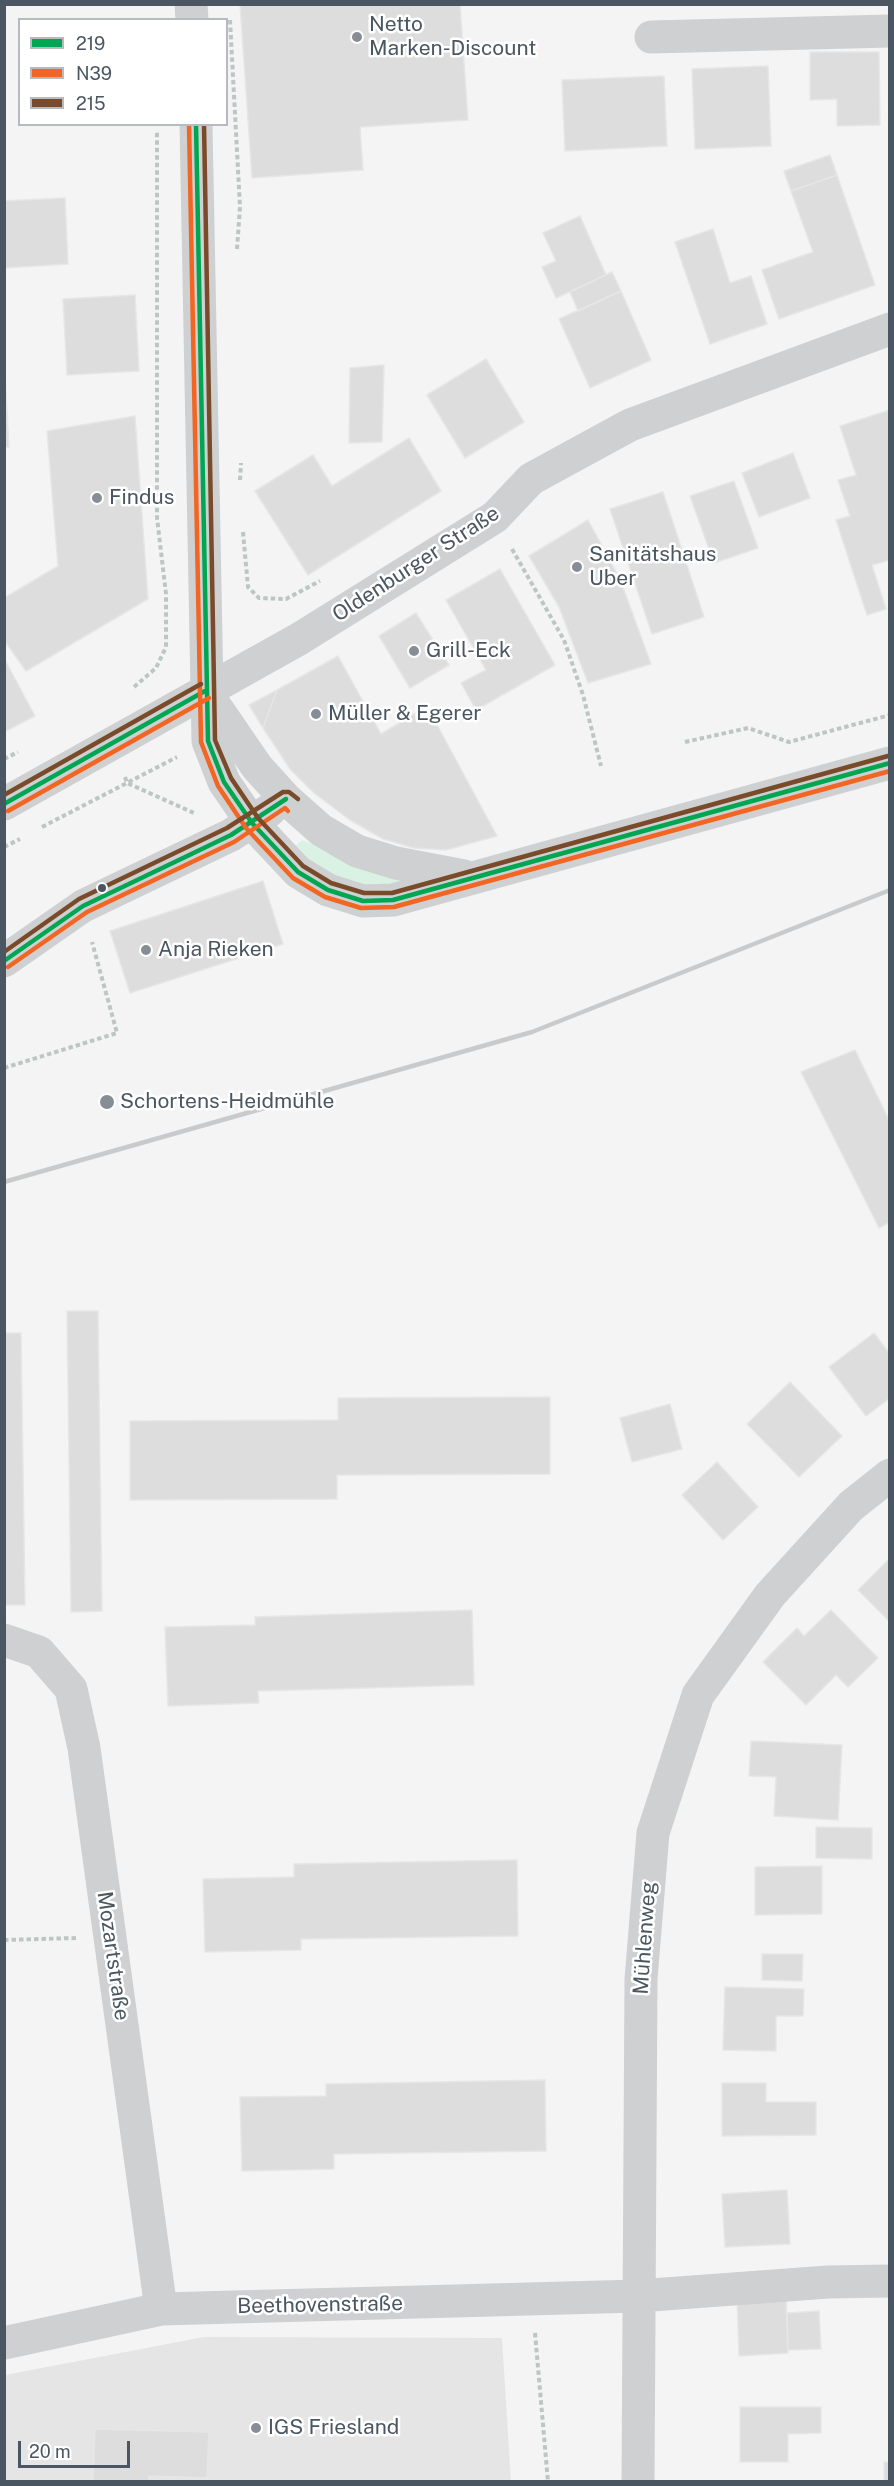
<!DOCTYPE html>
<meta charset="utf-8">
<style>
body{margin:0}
#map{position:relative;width:894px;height:2486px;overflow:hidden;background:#f4f4f4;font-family:"Public Sans",sans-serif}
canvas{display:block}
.frame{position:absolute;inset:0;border:6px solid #4a5661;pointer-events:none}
.legend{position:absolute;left:18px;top:18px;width:210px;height:108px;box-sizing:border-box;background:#fff;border:2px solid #b7bbc0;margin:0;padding:8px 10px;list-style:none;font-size:18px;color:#4a5661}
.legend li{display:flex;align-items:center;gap:12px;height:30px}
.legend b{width:30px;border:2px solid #b7bbc0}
.scale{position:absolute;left:18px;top:2441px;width:112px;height:27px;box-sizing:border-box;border:3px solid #4a5661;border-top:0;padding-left:8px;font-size:18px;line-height:21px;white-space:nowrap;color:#4a5661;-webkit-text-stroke:4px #fff;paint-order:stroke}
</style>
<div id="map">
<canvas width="894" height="2486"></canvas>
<div class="frame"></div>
<ul class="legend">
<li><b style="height:8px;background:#00a651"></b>219</li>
<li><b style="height:8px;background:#f26522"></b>N39</li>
<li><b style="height:8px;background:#7a4b2a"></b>215</li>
</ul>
<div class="scale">20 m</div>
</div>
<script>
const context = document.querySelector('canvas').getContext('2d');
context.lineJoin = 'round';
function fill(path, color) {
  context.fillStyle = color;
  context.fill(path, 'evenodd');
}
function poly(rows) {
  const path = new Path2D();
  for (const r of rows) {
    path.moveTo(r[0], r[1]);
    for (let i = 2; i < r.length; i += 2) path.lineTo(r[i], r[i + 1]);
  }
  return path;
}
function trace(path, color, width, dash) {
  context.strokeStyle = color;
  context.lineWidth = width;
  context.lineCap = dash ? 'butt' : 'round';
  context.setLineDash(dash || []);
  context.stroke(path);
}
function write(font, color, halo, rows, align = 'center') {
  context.font = font + ' "Public Sans",sans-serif';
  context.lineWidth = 5;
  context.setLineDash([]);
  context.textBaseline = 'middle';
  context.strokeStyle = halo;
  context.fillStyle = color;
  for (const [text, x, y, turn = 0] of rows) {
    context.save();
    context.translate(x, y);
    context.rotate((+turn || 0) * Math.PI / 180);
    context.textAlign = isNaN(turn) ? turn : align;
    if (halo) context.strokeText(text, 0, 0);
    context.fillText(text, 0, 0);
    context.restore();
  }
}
fill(poly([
 [204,2337,502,2338,511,2481,5,2482,5,2375]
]), '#e6e5e6');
fill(poly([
 [302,840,315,845,411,881,385,891,311,868,295,846]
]), '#d9f2e3');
const building = poly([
 [240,4,460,4,468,120,360,127,363,170,252,178,240,4],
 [810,52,879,52,880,125,837,126,837,99,810,100,810,52],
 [768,66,771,146,695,149,692,69,768,66],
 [664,76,667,146,565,151,562,80,664,76],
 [830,155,837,175,791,191,784,171,830,155],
 [837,175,875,285,779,319,762,270,813,252,791,191,837,175],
 [65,198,68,264,4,268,4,201,65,198],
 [580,216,606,275,556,298,542,267,556,261,543,233,580,216],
 [713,229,730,283,751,276,767,324,710,344,675,242,713,229],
 [612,272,621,291,578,311,570,292,612,272],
 [621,291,651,360,590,388,559,319,621,291],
 [135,295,139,371,67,375,63,299,135,295],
 [486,359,524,422,465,458,427,395,486,359],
 [4,361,7,412,4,412,4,361],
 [384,365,382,442,349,443,350,368,384,365],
 [890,410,890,560,872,565,886,609,867,615,836,520,850,516,838,480,856,475,840,426,890,410],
 [4,412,7,412,9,447,4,447,4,412],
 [135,416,148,599,26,671,4,640,4,598,58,566,47,431,135,416],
 [409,438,441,491,308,575,255,491,313,455,332,486,409,438],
 [793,453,810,498,759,517,742,473,793,453],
 [734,481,758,548,714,563,690,496,734,481],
 [663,492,704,617,652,634,610,509,663,492],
 [588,520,620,579,651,664,588,683,559,607,529,556,588,520],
 [500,569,555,665,476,710,461,683,486,670,446,600,500,569],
 [416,613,449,665,410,688,379,636,416,613],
 [338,656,381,734,427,706,497,836,446,850,414,848,383,839,350,820,314,793,290,769,263,728,277,690,338,656],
 [4,658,35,716,4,732,4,658],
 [277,690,263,728,249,705,277,690],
 [263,881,283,944,130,993,110,931,263,881],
 [855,1050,890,1122,890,1222,879,1228,801,1072,855,1050],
 [67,1311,98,1311,102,1611,71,1612,67,1311],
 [4,1333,21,1333,25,1605,4,1605,4,1333],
 [874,1333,890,1354,890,1398,866,1416,829,1367,874,1333],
 [790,1382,842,1436,799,1477,747,1424,790,1382],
 [550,1397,550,1474,337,1475,337,1499,130,1500,130,1421,338,1420,338,1398,550,1397],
 [670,1404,682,1449,632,1462,620,1418,670,1404],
 [717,1462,758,1507,723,1540,682,1495,717,1462],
 [890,1558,890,1622,858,1590,890,1558],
 [472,1610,474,1685,258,1691,259,1703,168,1706,165,1627,255,1625,255,1617,472,1610],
 [831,1610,878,1658,848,1687,836,1675,806,1705,763,1662,797,1628,804,1636,831,1610],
 [751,1741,842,1745,838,1820,774,1816,776,1777,749,1776,751,1741],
 [816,1827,872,1828,872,1859,816,1858,816,1827],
 [517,1860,518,1936,301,1939,301,1950,205,1952,203,1879,294,1877,294,1864,517,1860],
 [822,1866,822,1914,755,1915,755,1867,822,1866],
 [762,1954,803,1954,802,1981,762,1980,762,1954],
 [725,1987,804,1989,803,2016,776,2016,776,2051,723,2050,725,1987],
 [545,2080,546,2151,334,2154,334,2169,242,2171,240,2097,326,2096,326,2084,545,2080],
 [722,2083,766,2083,766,2102,816,2102,816,2135,722,2136,722,2083],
 [787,2190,790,2244,725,2247,722,2194,787,2190],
 [786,2294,788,2353,739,2356,737,2296,786,2294],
 [819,2311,821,2349,788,2350,787,2313,819,2311],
 [740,2407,821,2407,821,2433,788,2434,788,2462,740,2462,740,2407],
 [95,2429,209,2432,207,2478,149,2476,148,2482,93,2482,95,2429],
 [884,2462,890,2462,890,2482,884,2482,884,2462]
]);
fill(building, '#ddddde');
trace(building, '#e5e6e7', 1.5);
trace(poly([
 [230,20,240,207,237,249],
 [240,480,241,463],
 [243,532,248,587,259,598,286,599,320,581],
 [512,549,564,640,583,695,601,766],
 [134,687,156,668,166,647,166,594,157,518,157,131],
 [685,742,748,728,789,742,890,715],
 [4,759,18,752],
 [125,777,127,783,194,813],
 [42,827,177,757],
 [4,847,20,839],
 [4,1068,117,1033,92,942],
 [4,1940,76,1938],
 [535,2333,548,2482]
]), '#bcc7c4', 4, [4.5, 3]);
trace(poly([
 [191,4,192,20],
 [651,37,890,31],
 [196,124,208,741,224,782,252,823,298,872,328,890,363,901,393,900,890,763],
 [205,691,257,767,286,799,321,830,357,851,396,863,464,876],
 [4,804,299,639,495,517,531,479,630,425,890,329],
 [4,961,83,906,231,835,270,810],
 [4,1640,39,1652,71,1689,84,1748,161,2309],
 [4,2343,161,2309,638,2296,828,2282,890,2281],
 [638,2482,641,1979,653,1833,698,1695,770,1595,851,1506,890,1475]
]), '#ced0d2', 33);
trace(poly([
 [4,1182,532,1032,890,890]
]), '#c9cacc', 4.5);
trace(poly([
 [196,124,208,741,224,782,252,823,298,872,328,890,363,901,393,900,890,763],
 [4,804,205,691],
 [4,961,83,906,231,835,286,799]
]), '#00a651', 4.5);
trace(poly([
 [189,124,201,742,218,786,246,828,293,878,325,897,361,908,394,907,890,771],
 [8,811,209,698],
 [8,967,87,912,234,842,285,808,288,811]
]), '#f26522', 4.5);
trace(poly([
 [204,124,215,740,231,778,258,818,303,866,331,883,364,893,392,893,888,756],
 [4,795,201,684],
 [4,952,79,899,227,828,283,792,289,792,298,799]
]), '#7a4b2a', 4.5);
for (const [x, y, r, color] of [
 [357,37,6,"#868d94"],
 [97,498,6,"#868d94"],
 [577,567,6,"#868d94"],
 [414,651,6,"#868d94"],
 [316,714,6,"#868d94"],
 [102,888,5,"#4a5661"],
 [146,950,6,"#868d94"],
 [107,1102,8,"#868d94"],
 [256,2428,6,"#868d94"]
]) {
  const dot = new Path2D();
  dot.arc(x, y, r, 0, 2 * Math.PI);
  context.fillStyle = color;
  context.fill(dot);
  trace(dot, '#fff', 2);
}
write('21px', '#4a5661', '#fff', [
 ["Netto",369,25],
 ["Marken-Discount",369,49],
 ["Findus",109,498],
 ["Sanitätshaus",589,555],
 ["Uber",589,579],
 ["Grill-Eck",426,651],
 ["Müller & Egerer",328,714],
 ["Anja Rieken",158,950],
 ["Schortens-Heidmühle",120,1102],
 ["IGS Friesland",268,2428]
], 'left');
write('21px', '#4a5661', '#fff', [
 ["Oldenburger Straße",416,564,-33],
 ["Mühlenweg",645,1938,-86],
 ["Mozartstraße",113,1956,82],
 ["Beethovenstraße",320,2305,-1]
]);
</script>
